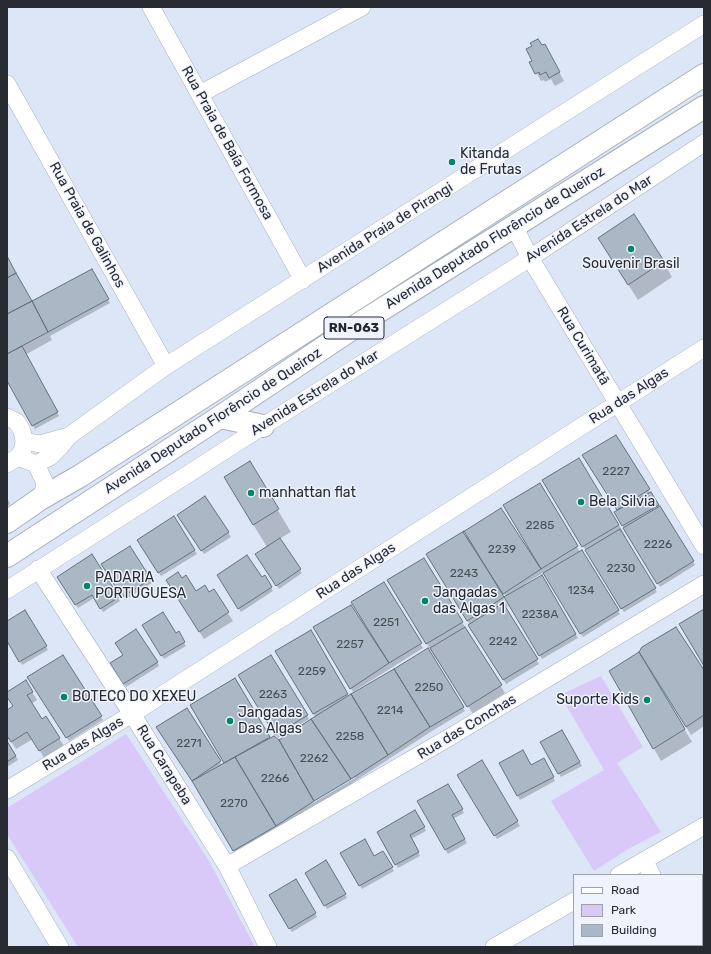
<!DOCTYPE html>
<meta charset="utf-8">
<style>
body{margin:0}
#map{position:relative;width:711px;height:954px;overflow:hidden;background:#dde6f7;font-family:Rubik,sans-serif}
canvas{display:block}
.frame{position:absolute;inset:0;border:8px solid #272a30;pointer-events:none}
.legend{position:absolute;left:573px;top:874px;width:130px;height:72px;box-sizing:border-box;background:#eef3fd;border:1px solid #9ea3ab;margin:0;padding:5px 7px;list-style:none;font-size:12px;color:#272a30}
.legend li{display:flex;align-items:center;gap:8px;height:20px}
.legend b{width:20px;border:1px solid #9ea3ab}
</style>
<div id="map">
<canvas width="711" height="954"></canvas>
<div class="frame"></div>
<ul class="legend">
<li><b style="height:5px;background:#fff"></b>Road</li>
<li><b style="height:11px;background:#d8c9f8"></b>Park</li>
<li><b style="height:11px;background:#aab8c5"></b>Building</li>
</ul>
</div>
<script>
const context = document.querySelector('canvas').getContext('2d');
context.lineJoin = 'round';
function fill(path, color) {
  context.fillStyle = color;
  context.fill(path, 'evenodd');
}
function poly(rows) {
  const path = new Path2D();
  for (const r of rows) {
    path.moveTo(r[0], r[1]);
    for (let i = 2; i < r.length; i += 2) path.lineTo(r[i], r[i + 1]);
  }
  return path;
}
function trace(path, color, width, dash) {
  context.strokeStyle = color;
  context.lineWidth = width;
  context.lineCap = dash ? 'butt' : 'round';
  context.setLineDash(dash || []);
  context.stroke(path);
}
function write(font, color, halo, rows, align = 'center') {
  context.font = font + ' Rubik,sans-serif';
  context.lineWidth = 3;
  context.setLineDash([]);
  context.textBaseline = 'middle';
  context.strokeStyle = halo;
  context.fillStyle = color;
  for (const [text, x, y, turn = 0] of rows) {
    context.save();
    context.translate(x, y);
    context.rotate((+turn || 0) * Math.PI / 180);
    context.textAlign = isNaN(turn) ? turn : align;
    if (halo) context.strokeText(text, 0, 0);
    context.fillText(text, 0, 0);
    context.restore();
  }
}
fill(poly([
 [601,676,643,747,617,763,661,832,628,849,594,871,551,801,604,770,560,695],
 [126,734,209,861,255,947,78,947,7,834,7,808]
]), '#d8c9f8');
fill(poly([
 [542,46,549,53,564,81,555,86,551,79,545,82,544,80,541,81,531,63],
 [609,254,663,261,672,277,638,300],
 [7,258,31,302,91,270,110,303,50,336,52,340,25,355,59,416,35,429,7,379],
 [615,436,695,565,660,587,615,513,618,511,584,456],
 [249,463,291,532,279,539,302,573,279,589,258,558,267,547,238,500],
 [540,484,580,552,582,551,620,614,583,637,544,572,525,584,526,585,541,577,578,638,542,659,506,597,474,547,473,548,508,606,504,608,539,664,506,684,427,555,463,533,465,537,467,536,465,532,500,510,534,560,536,559,504,505],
 [550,493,619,525,626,537,624,538,657,592,624,612],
 [205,497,231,537,204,554,180,519],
 [7,498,10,504,7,506],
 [174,517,197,554,161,576,138,540],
 [129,547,152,583,125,600,102,564],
 [92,556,120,601,103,612,94,598,78,608,59,577],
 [218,575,261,579,264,577,273,591,241,612],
 [182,580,196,592,208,593,213,590,233,621,204,639,172,589],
 [383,583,423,648,353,692,314,627,371,636,372,635],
 [398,597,462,622,505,693,473,714,438,658,436,659],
 [25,611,48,650,22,665,7,639,7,622],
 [143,625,175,635,178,633,186,646,164,659],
 [311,632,349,697,428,650,465,711,432,731,352,783,359,795,239,859,196,785,160,731,187,709,222,765,225,763,191,705,234,680,270,739,280,742,316,718,277,651],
 [354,776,355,778,313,803,313,801],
 [640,652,704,672,704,726,691,735,648,664,646,665,692,742,661,761,610,671],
 [271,656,309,719,278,738,240,675],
 [63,657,103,720,69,741,29,677],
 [157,662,159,666,126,687,113,667],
 [26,682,37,700,31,704,41,720,46,717,64,746,44,758,33,739,16,749,7,735,7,711,14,707,7,695,7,693],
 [562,731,582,766,561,777,541,743],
 [7,743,18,760,7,767],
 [543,760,555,781,520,800,501,763,531,766],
 [481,762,520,826,497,839,459,775],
 [448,785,464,813,453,819,467,843,448,854,418,802],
 [415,812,426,831,411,839,420,856,398,868,378,832],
 [341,853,374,857,383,853,394,871,362,889],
 [326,862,347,898,327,909,306,873],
 [296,881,317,917,292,932,271,895]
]), '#0003');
const building = poly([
 [538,39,542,45,545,44,560,72,549,78,546,72,540,75,539,72,535,74,529,62,532,61,526,49,532,46,530,43,538,39],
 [634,214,664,261,628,285,598,238,634,214],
 [7,256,16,273,7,278,7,256],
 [92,269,109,299,48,332,32,301,92,269],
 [16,273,32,301,7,314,7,278,16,273],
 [32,301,48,332,7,354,7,314,32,301],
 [22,346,58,412,32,426,7,381,7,354,22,346],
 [616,435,650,489,617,510,582,455,616,435],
 [579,458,619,525,582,547,542,480,579,458],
 [250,461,279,509,253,525,224,477,250,461],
 [540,483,578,546,541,569,503,505,540,483],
 [651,492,659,505,622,526,614,512,651,492],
 [205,496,229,532,201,551,177,515,205,496],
 [660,506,694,561,657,584,623,528,660,506],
 [501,508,541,569,503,594,463,532,501,508],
 [174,516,195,550,158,573,137,540,174,516],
 [620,529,656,588,621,609,585,550,620,529],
 [464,531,504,597,467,621,426,554,464,531],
 [280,538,301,569,276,586,255,554,280,538],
 [130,546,151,579,122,597,101,564,130,546],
 [582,550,619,610,580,634,543,573,582,550],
 [92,554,119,597,100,609,92,595,75,605,57,577,92,554],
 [247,555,262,577,265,575,272,587,238,609,217,575,247,555],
 [424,558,463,622,426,644,387,580,424,558],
 [178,572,182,578,186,575,196,591,205,585,209,592,214,589,229,612,199,632,166,580,178,572],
 [542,575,576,634,539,656,504,597,542,575],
 [384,582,422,643,389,663,351,602,384,582],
 [503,603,538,659,503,680,468,625,503,603],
 [351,605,389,663,350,689,313,627,351,605],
 [704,609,704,666,679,624,704,609],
 [25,610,47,646,19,662,7,641,7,621,25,610],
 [163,612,176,633,179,631,185,642,161,656,142,625,163,612],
 [465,627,502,685,467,707,430,648,465,627],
 [676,627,704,670,704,715,686,727,639,652,642,647,676,627],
 [136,629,158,662,123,684,110,663,123,655,115,643,136,629],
 [311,630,348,694,313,714,275,651,311,630],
 [428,648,464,707,430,727,394,669,428,648],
 [639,652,685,729,653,749,609,671,639,652],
 [63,655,102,716,66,738,27,677,63,655],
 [271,655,308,715,275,735,238,675,271,655],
 [394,669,430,727,388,755,351,694,394,669],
 [235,678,270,737,224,763,190,705,235,678],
 [26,680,33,692,27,695,42,719,46,716,60,738,39,751,27,732,11,742,7,736,7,710,13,706,7,697,7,692,26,680],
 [351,694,388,755,351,779,311,719,351,694],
 [187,708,221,761,192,781,156,727,187,708],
 [311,719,351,779,314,801,279,740,311,719],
 [562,730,580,762,558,774,540,742,562,730],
 [274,736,279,740,314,801,276,826,235,757,274,736],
 [7,741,16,756,7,762,7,741],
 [523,750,531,765,544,758,554,777,517,796,499,763,523,750],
 [235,757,276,826,233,851,192,781,235,757],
 [482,760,518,821,494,836,457,775,482,760],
 [448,784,463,809,452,815,465,839,445,850,417,801,448,784],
 [415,810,425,827,410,835,419,852,395,865,377,832,415,810],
 [365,839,374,856,383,851,393,867,359,886,340,853,365,839],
 [326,860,346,894,324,906,305,873,326,860],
 [296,879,316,913,289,929,269,895,296,879]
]);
fill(building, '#aab8c5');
trace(building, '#65727e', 1);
const minor = poly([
 [151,7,303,280],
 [7,84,166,366],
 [200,94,362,7],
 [514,226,530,258,704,546],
 [7,417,17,422,22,431,24,441,23,449,18,457,7,464],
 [24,441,40,444,69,436],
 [18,457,36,464,50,457,60,447,69,436,166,366,704,24],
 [36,464,44,481,45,487,40,499],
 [38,569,132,714,227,866,268,947],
 [7,590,263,426,530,258,704,143],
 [7,790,132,714,704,348],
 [7,858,60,947],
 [644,861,652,875],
 [227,866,450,737,704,584],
 [619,875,704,826],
 [694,945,695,947],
 [494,947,574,901]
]);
const major = poly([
 [220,417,263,426],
 [7,522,40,499,80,476,704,75],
 [7,556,220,417,365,320,704,107]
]);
trace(minor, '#a7b0bf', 18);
trace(major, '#a7b0bf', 24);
trace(minor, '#fff', 17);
trace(major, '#fff', 22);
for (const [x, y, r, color] of [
 [452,162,4,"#028567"],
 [631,249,4,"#028567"],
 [251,493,4,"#028567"],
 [581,502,4,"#028567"],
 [87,586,4,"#028567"],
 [425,601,4,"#028567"],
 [64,697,4,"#028567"],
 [647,700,4,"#028567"],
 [230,721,4,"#028567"]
]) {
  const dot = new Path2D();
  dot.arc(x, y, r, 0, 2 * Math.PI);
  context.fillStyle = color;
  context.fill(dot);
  trace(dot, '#eef3fd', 1.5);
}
write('12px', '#484e55', null, [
 ["2227",616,472],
 ["2285",540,526],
 ["2226",658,545],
 ["2239",502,550],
 ["2230",621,569],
 ["2243",464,574],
 ["1234",581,591],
 ["2238A",540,615],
 ["2251",386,623],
 ["2242",503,642],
 ["2257",350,645],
 ["2259",312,672],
 ["2250",429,688],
 ["2263",273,695],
 ["2214",390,711],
 ["2258",350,737],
 ["2271",189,744],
 ["2262",314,759],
 ["2266",275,779],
 ["2270",234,804]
]);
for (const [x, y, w] of [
 [354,328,60]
]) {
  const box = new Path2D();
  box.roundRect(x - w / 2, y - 11, w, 22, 3);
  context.fillStyle = '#eef3fd';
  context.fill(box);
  trace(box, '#272a30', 1);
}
write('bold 13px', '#272a30', null, [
 ["RN-063",354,328]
]);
write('14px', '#272a30', '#eef3fd', [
 ["Rua Praia de Baía Formosa",227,143,61],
 ["Avenida Estrela do Mar",589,219,-33],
 ["Rua Praia de Galinhos",87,225,61],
 ["Avenida Praia de Pirangi",385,228,-32],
 ["Avenida Deputado Florêncio de Queiroz",495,238,-32],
 ["Rua Curimatã",583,346,59],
 ["Avenida Estrela do Mar",315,393,-32],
 ["Rua das Algas",629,396,-33],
 ["Avenida Deputado Florêncio de Queiroz",213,421,-33],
 ["Rua das Algas",356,571,-33],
 ["Rua das Conchas",467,727,-31],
 ["Rua das Algas",83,744,-31],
 ["Rua Carapeba",164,765,58]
]);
write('14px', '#272a30', '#eef3fd', [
 ["Kitanda",460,154],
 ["de Frutas",460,170],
 ["Souvenir Brasil",631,264,"center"],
 ["manhattan flat",259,493],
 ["Bela Silvia",589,502],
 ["PADARIA",95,578],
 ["PORTUGUESA",95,594],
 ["Jangadas",433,593],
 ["das Algas 1",433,609],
 ["BOTECO DO XEXEU",72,697],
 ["Suporte Kids",639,700,"right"],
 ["Jangadas",238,713],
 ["Das Algas",238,729]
], 'left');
</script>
